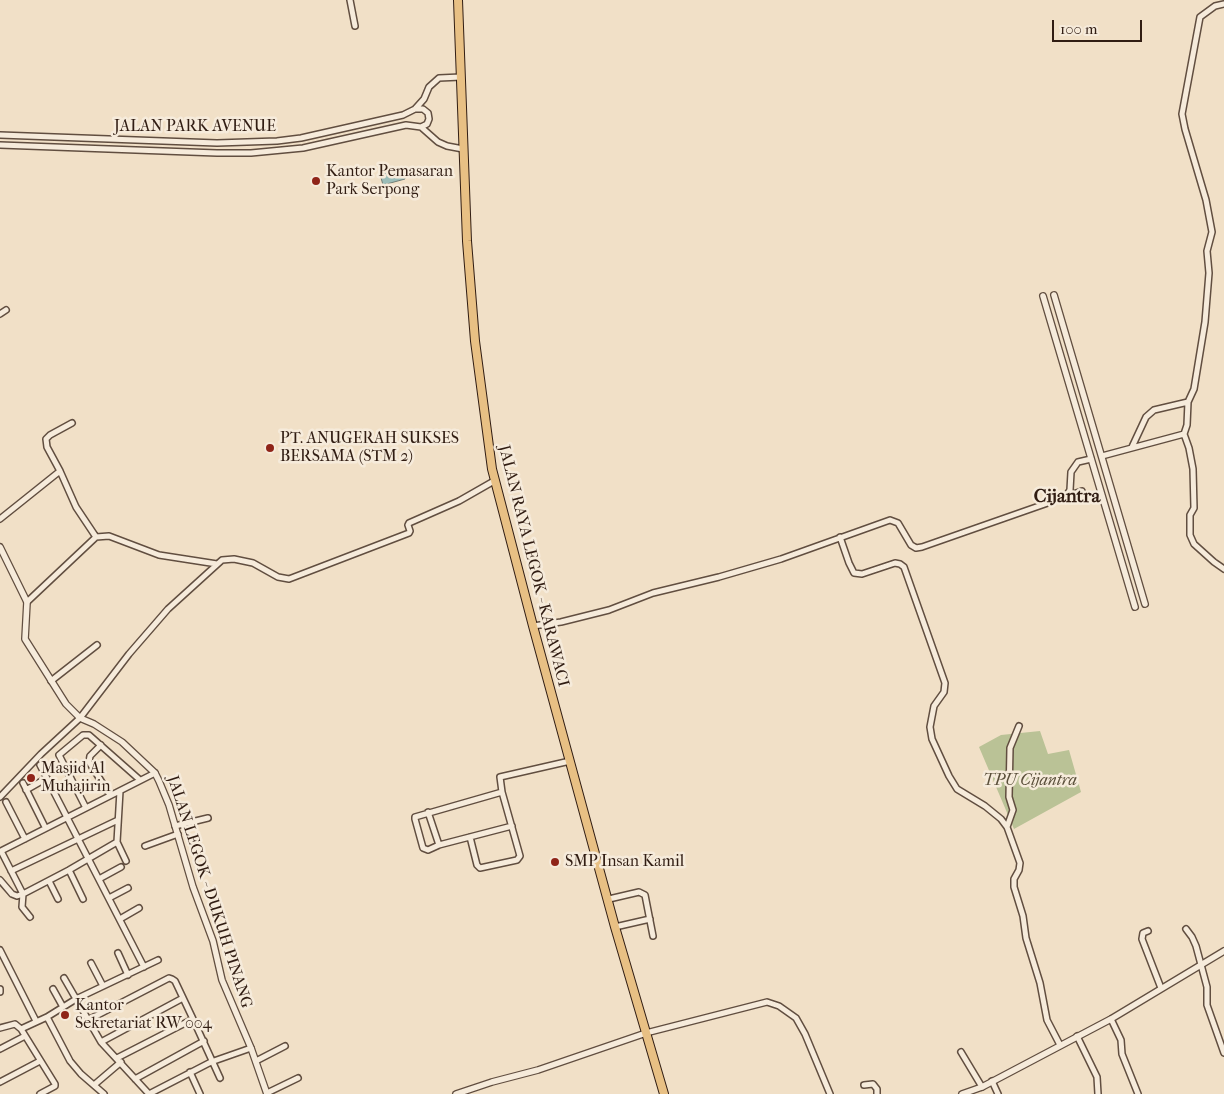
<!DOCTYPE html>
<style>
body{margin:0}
#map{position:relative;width:1224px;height:1094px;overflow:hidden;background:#f1e0c7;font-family:"IM FELL French Canon",serif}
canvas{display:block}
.scale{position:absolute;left:1052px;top:20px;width:90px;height:22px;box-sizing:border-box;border:2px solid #311d13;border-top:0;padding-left:6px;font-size:15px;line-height:18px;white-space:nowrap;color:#311d13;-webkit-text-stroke:4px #f6ebdb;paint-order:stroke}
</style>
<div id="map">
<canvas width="1224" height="1094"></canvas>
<div class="scale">100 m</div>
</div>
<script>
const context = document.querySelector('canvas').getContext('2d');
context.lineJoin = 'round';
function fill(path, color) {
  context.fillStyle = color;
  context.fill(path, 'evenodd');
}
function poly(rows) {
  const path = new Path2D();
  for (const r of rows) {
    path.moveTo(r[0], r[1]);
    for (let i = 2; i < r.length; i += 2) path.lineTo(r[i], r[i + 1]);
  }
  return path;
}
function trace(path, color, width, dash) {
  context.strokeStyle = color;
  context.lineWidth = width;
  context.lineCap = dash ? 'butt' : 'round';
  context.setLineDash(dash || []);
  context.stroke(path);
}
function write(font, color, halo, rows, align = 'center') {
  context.font = font + ' "IM FELL French Canon",serif';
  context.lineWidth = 5;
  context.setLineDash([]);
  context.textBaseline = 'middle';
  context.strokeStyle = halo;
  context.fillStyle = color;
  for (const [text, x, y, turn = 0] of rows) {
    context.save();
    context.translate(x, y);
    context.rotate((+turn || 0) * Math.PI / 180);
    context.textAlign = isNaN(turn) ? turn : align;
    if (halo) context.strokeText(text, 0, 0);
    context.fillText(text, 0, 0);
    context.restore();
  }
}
fill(poly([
 [1040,731,1048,754,1069,750,1081,792,1014,829,979,747,1001,735]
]), '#bac296');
const water = poly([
 [403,168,405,179,383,185,380,174,403,168]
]);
fill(water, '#9bbdb8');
trace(water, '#717d76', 1);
const minor = poly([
 [350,0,355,26],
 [1224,4,1215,6,1200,17,1182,114,1185,129,1206,200,1212,232,1207,251,1209,273,1205,322,1194,389,1188,402,1187,425,1184,434,1189,448,1193,469,1194,508,1190,515,1190,535,1194,544,1214,562,1224,569],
 [415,109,423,109,428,113,429,119,427,124,421,127],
 [0,135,217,143,277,141,301,138,403,115,415,109,424,99,429,87,439,78,461,77],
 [0,145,217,153,251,153,303,148,406,125,421,127,438,142,447,146,463,149],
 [0,314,6,310],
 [1132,447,1146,417,1154,410,1188,402],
 [1102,456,1184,434],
 [60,471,47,447,46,439,50,435,72,423],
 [1066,496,1070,490,1071,472,1078,462,1091,459],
 [0,519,60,471,76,507,96,537,27,602],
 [96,537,109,536,159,555,217,564],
 [840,537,849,563,854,573,862,574,895,563,900,564,904,567,945,683,944,692,934,706,930,727,932,739,949,776,957,789,985,806,1001,819,1007,827,1020,863,1019,870,1014,879,1014,887,1023,916,1026,938,1040,983,1047,1020,1060,1045],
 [533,626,561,622,609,610,653,593,719,577,781,559,890,520,898,523,911,545,916,548,922,547,1082,491],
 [51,681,97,645],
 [101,745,90,756,89,762,110,795],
 [40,765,144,967],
 [23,783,45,827],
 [26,790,47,778],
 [502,792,415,817,415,819,423,848,428,850,439,845,512,826],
 [0,797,41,754,80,718,129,654,168,609,222,560,234,559,253,563,278,577,289,579,409,533,410,531,408,525,409,523,459,501,494,481],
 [6,802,25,839],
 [86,808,59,755,83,735,89,735,140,780],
 [428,812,439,845],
 [175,826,208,818],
 [1007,827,1013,810,1009,797,1010,748,1019,726],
 [470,837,477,865,480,868,517,860,520,856,502,792,500,777,570,761],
 [117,842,126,861],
 [145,846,178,834],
 [69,870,83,899],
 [11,871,118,820],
 [99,879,121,867],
 [0,880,12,894,17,896,23,894,1,851,155,773],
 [49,881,58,899],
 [109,898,128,888],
 [609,899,639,892,645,895,653,936],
 [30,917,22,907,23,894,69,870,117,842,120,791],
 [120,919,139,908],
 [615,927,650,919],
 [1186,929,1192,937,1196,946,1207,987,1207,1005,1224,1053],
 [1148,931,1143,933,1142,939,1161,988],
 [0,950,36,1021],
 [118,953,128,975],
 [91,963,103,986],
 [64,978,101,1042,149,1094],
 [0,989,0,992],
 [53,989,63,1007],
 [47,1017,70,1061,81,1074,104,1094],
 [1111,1019,1121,1040,1122,1054,1138,1094],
 [88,1020,169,978,172,979,175,981,193,1019,220,1078],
 [0,1028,15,1024,21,1029,55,1084,55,1086,40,1094],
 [21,1029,47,1017,76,999,158,960],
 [646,1033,767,1002,779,1006,796,1018,805,1034,830,1094],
 [1077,1036,1097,1077,1098,1094],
 [101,1042,183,998],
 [0,1049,25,1036],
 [961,1052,982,1087],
 [117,1058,193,1019],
 [256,1061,285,1046],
 [190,1072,200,1094],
 [135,1079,204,1041],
 [992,1081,998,1094],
 [0,1082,40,1061],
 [94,1085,121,1062],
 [864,1085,873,1084,877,1089,877,1094],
 [267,1093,298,1078],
 [149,1094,211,1062,251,1048]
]);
const tertiary = poly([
 [1054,295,1145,604],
 [1043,296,1135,607],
 [0,547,27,602,25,639,66,704,80,718,94,724,122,742,155,773,159,781,169,805,193,887,213,941,222,980,251,1048,267,1094],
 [456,1094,492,1082,538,1070,646,1033],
 [962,1094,982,1087,1111,1019,1224,951]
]);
const primary = poly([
 [458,0,467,241,475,341,492,469,533,626,615,927,664,1094]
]);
trace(minor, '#614e40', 8);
trace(tertiary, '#614e40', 8);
trace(primary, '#311d13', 10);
trace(minor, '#f6ebdb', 5);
trace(tertiary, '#f6ebdb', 5.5);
trace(primary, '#e8c084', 8);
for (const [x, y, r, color] of [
 [316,181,5,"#8f2418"],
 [270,448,5,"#8f2418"],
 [31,778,5,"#8f2418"],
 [555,862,5,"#8f2418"],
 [65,1015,5,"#8f2418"]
]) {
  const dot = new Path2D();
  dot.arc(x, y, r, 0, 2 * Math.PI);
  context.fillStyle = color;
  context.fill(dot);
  trace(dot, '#f6ebdb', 2);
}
write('16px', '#311d13', '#f6ebdb', [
 ["JALAN PARK AVENUE",195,127],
 ["JALAN RAYA LEGOK - KARAWACI",533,566,76],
 ["JALAN LEGOK - DUKUH PINANG",209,892,72]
]);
write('16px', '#311d13', '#f6ebdb', [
 ["Kantor Pemasaran",326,172],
 ["Park Serpong",326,190],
 ["PT. ANUGERAH SUKSES",280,439],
 ["BERSAMA (STM 2)",280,457],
 ["Masjid Al",41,769],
 ["Muhajirin",41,787],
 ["SMP Insan Kamil",565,862],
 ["Kantor",75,1006],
 ["Sekretariat RW 004",75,1024]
], 'left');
write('italic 16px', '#5a4f3a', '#f6ebdb', [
 ["TPU Cijantra",1030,781]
]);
write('bold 19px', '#311d13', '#f6ebdb', [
 ["Cijantra",1067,497]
]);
</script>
